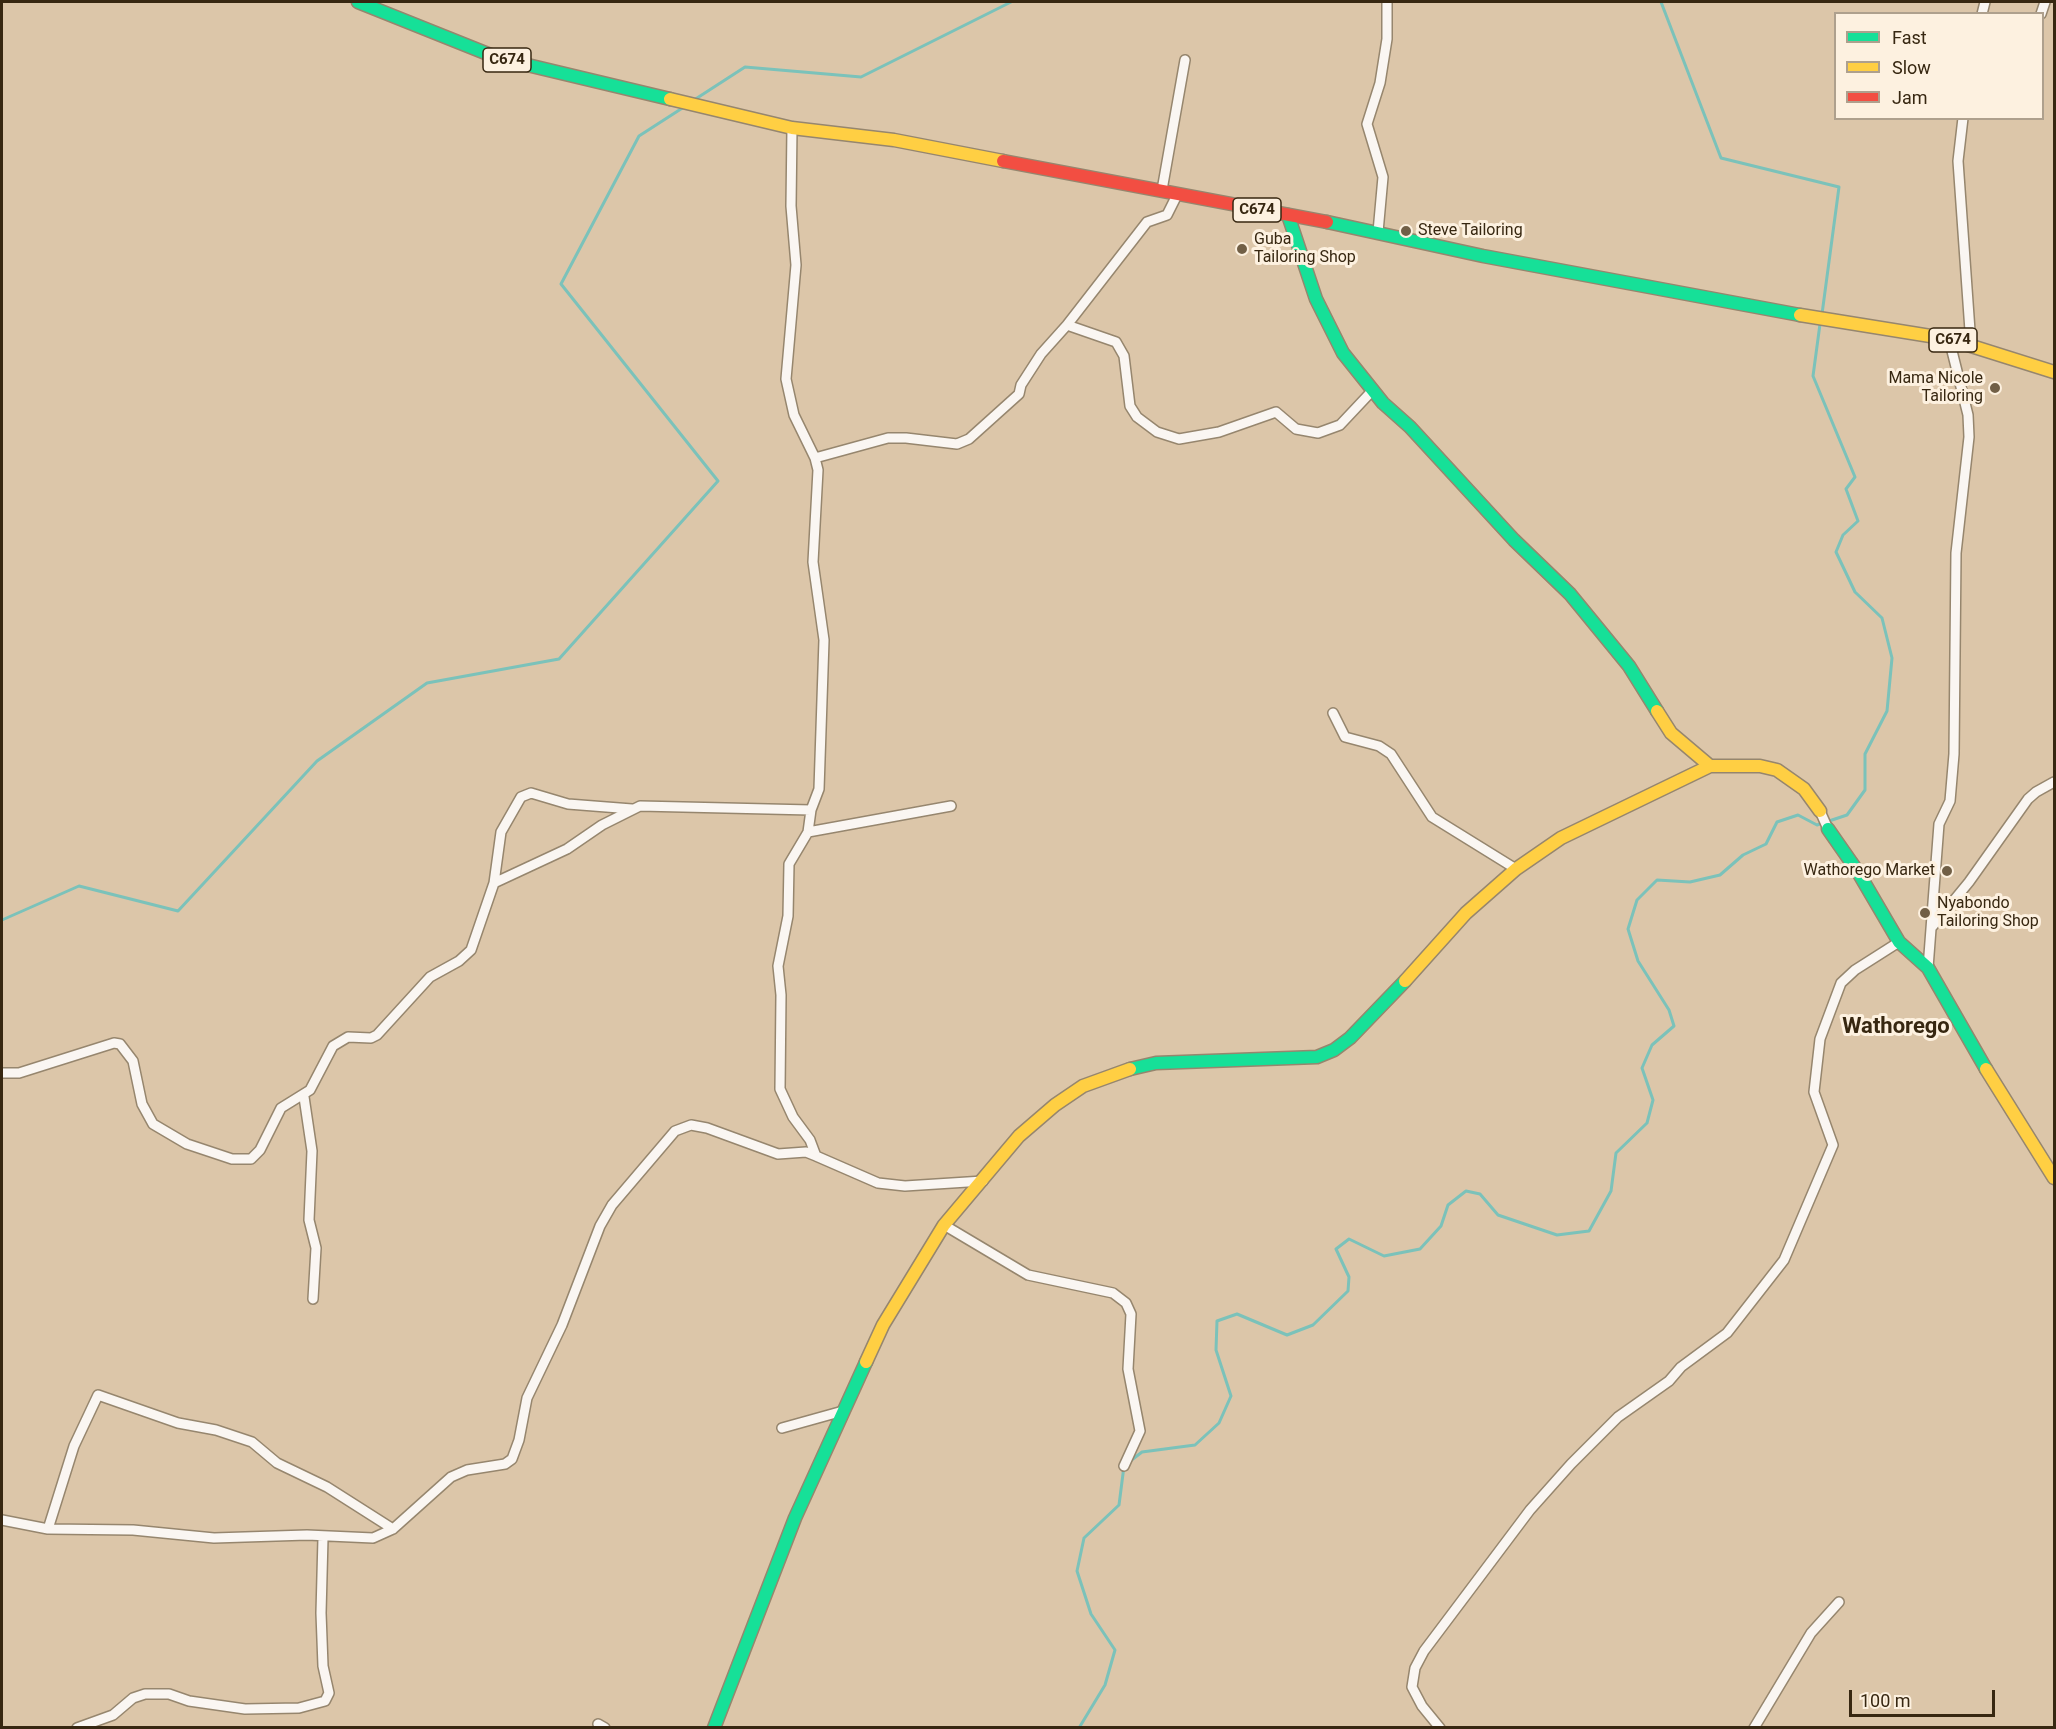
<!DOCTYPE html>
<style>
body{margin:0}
#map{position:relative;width:2056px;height:1729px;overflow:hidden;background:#dcc6a9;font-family:Roboto,sans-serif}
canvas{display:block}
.frame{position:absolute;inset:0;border:3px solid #372711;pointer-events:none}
.legend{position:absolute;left:1834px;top:12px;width:210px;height:108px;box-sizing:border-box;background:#fdf1e0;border:2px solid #aea08d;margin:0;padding:8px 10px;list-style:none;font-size:18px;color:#372711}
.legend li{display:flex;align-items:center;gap:12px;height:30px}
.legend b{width:30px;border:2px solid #aea08d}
.scale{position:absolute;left:1849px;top:1690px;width:146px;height:27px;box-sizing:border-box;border:3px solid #372711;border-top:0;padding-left:8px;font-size:18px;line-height:21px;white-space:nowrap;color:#372711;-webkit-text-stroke:4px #fdf1e0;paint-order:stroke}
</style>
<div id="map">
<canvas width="2056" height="1729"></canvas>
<div class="frame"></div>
<ul class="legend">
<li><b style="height:8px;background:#16e098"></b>Fast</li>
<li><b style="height:8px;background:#ffcf43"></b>Slow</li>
<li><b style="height:8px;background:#f24e42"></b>Jam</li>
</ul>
<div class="scale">100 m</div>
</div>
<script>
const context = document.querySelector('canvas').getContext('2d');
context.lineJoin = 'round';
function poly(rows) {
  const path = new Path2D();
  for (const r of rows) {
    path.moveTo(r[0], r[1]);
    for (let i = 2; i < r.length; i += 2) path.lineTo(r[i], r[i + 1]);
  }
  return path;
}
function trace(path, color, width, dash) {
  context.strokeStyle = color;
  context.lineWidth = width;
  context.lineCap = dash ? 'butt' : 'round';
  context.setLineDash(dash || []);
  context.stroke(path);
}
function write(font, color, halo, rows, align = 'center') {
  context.font = font + ' Roboto,sans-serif';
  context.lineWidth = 6;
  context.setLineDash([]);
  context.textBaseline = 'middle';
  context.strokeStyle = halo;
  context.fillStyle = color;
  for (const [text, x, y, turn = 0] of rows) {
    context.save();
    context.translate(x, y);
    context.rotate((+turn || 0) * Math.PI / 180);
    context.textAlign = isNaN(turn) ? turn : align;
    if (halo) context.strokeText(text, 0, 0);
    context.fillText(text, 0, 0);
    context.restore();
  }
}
trace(poly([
 [1661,2,1721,158,1839,187,1822,314],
 [694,100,745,67,861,77,1011,2],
 [2,920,79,886,178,911,317,761,427,683,559,659,718,481,561,284,639,136,684,107],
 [1129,1462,1142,1452,1195,1445,1219,1423,1231,1396,1216,1350,1217,1321,1237,1314,1287,1335,1313,1325,1348,1291,1349,1277,1336,1249,1349,1239,1384,1256,1420,1249,1441,1226,1448,1205,1466,1191,1480,1194,1498,1215,1557,1235,1589,1231,1611,1191,1616,1153,1647,1123,1653,1100,1642,1068,1652,1045,1674,1026,1669,1010,1638,961,1628,929,1637,900,1657,880,1690,882,1720,875,1743,855,1766,844,1777,822,1798,815,1817,825,1847,815,1865,790,1865,754,1887,711,1892,658,1882,618,1855,592,1836,552,1843,535,1858,521,1846,489,1855,477,1813,376,1820,324],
 [1079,1728,1105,1685,1115,1650,1091,1614,1077,1571,1084,1538,1119,1505,1124,1466]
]), '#7bc2ba', 3);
const street = poly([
 [1982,14,1985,2],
 [2041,14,2045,2],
 [1963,118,1958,161,1971,345],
 [792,128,791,206,796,265,786,379,794,415,815,458,818,470,813,562,824,640,819,789,811,810,808,832,789,864,788,916,778,966,781,995,780,1089,793,1117,810,1140,816,1156,878,1183,905,1186,983,1181],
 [1162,190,1185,60],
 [1378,232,1383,177,1367,124,1380,83,1387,39,1387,2],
 [1067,325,1116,342,1124,356,1130,406,1137,417,1157,432,1179,439,1219,432,1276,412,1296,429,1318,433,1340,425,1372,391],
 [815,458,888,438,906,438,957,444,969,439,1019,394,1021,385,1041,354,1067,325,1147,222,1167,215,1178,193],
 [1333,713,1345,737,1379,746,1391,754,1432,817,1516,869],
 [1820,811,1828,829],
 [808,832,951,806],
 [494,883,567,849,602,825,640,806,811,810],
 [1932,927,1969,882,2028,799,2036,792,2054,782],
 [1928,968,1939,824,1950,801,1954,754,1956,553,1969,437,1968,415,1949,339],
 [2,1073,19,1073,114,1043,120,1044,133,1061,142,1104,153,1124,187,1144,232,1159,251,1159,260,1150,281,1108,310,1090,333,1046,348,1037,371,1038,377,1035,430,977,459,961,471,950,494,883,501,832,521,797,531,793,568,804,632,809],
 [304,1097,312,1151,309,1220,316,1248,313,1299],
 [944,1225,1028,1275,1113,1293,1126,1303,1131,1314,1128,1369,1140,1431,1124,1466],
 [782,1428,843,1411],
 [2,1520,48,1529,133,1530,214,1538,307,1535,373,1538,393,1529,451,1477,467,1470,505,1464,512,1459,519,1440,527,1398,562,1325,600,1226,612,1205,675,1131,691,1125,707,1128,778,1154,806,1152,816,1156],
 [48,1529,74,1446,98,1395,178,1423,216,1430,252,1442,277,1463,327,1487,393,1529],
 [598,1724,605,1728],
 [77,1728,113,1715,133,1698,145,1694,169,1694,189,1701,245,1709,299,1708,325,1701,329,1693,323,1666,321,1613,323,1538],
 [1440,1728,1422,1706,1412,1687,1415,1668,1424,1651,1530,1510,1571,1464,1618,1417,1669,1381,1681,1367,1727,1333,1784,1260,1833,1145,1814,1092,1820,1039,1841,983,1855,970,1899,942],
 [1754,1728,1811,1633,1839,1602]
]);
const fast = poly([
 [358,2,498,58,670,99],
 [1288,215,1316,299,1343,353,1383,403,1410,427,1514,540,1570,594,1629,666,1657,711],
 [1327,222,1483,256,1800,315],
 [1828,829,1858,872,1899,942,1928,968,1986,1069],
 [1130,1069,1156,1063,1317,1057,1334,1050,1350,1038,1405,981],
 [714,1728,795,1518,866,1362]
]);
const slow = poly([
 [670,99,792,128,894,140,1003,161],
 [1800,315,1949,339,2054,372],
 [1657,711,1671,733,1710,766,1760,766,1777,770,1804,789,1820,811],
 [1405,981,1466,913,1516,869,1561,838,1710,766],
 [1986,1069,2054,1178],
 [866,1362,883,1325,944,1225,1019,1136,1055,1105,1083,1086,1130,1069]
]);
const jam = poly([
 [1003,161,1327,222]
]);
trace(street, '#96866e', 12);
trace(fast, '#96866e', 15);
trace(slow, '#96866e', 15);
trace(jam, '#96866e', 15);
trace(street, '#faf6f2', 9);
trace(fast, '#16e098', 12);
trace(slow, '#ffcf43', 12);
trace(jam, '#f24e42', 12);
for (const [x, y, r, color] of [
 [1406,231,6,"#715f46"],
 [1242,249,6,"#715f46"],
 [1995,388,6,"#715f46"],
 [1947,871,6,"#715f46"],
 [1925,913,6,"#715f46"]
]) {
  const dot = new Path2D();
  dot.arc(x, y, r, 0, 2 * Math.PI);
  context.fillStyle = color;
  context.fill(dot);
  trace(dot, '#fdf1e0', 2);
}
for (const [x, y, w] of [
 [507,60,48],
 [1257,210,48],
 [1953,340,48]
]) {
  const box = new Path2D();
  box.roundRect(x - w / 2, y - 12, w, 24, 4.5);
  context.fillStyle = '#fdf1e0';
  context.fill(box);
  trace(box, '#372711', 1.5);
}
write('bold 15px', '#372711', null, [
 ["C674",507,60],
 ["C674",1257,210],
 ["C674",1953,340]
]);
write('16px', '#372711', '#fdf1e0', [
 ["Steve Tailoring",1418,231],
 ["Guba",1254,240],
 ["Tailoring Shop",1254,258],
 ["Mama Nicole",1983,379,"right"],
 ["Tailoring",1983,397,"right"],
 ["Wathorego Market",1935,871,"right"],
 ["Nyabondo",1937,904],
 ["Tailoring Shop",1937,922]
], 'left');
write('bold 22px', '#372711', '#fdf1e0', [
 ["Wathorego",1896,1027]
]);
</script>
